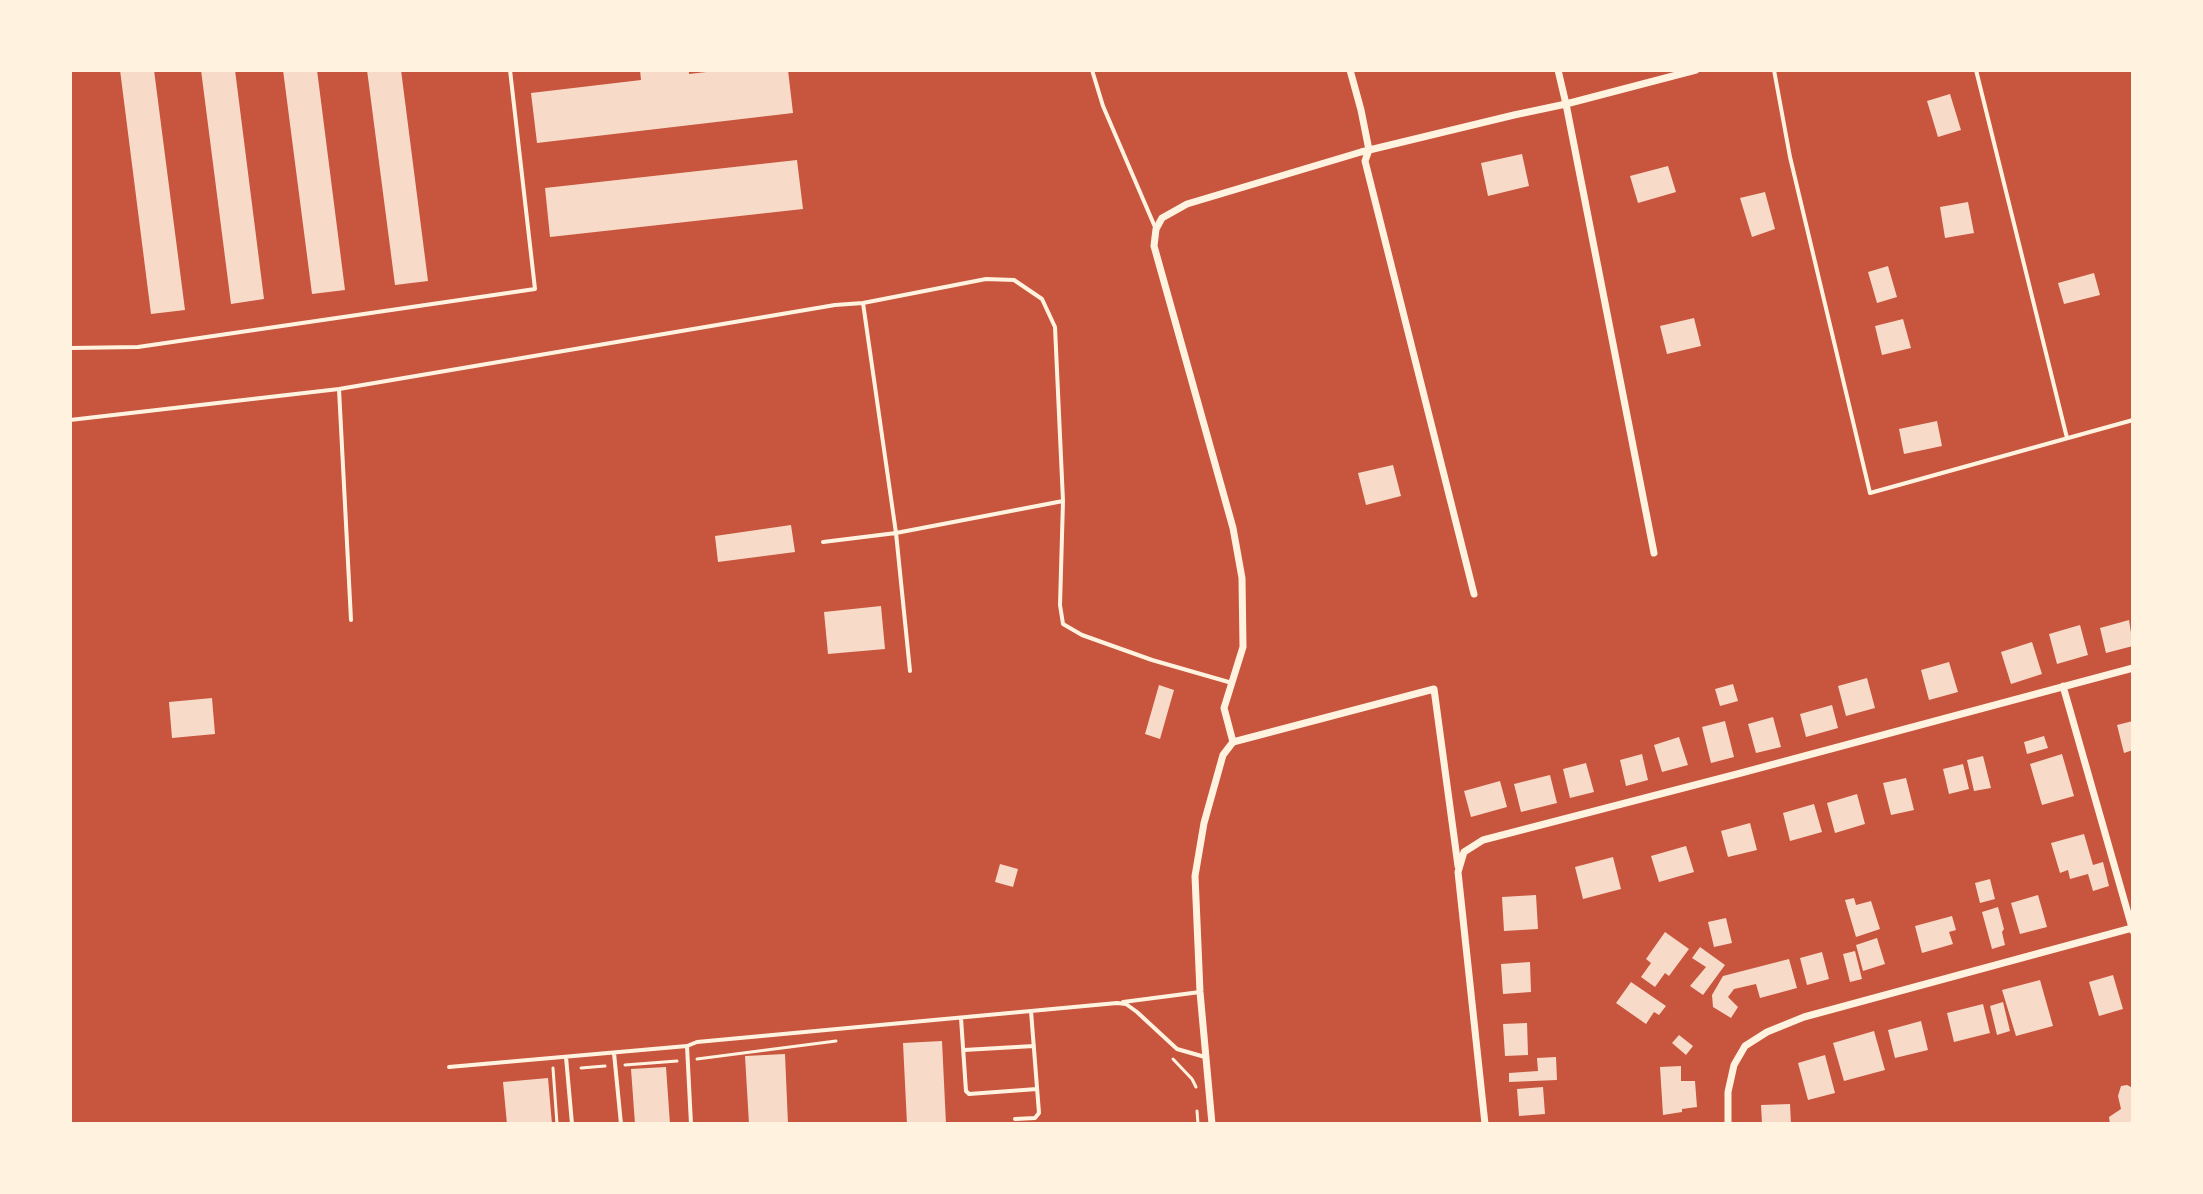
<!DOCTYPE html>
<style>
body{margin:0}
#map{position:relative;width:2203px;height:1194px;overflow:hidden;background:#c8553d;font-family:Helvetica,sans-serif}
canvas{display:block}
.frame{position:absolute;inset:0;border:72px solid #fff3e0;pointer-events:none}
</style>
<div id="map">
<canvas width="2203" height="1194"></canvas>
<div class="frame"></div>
</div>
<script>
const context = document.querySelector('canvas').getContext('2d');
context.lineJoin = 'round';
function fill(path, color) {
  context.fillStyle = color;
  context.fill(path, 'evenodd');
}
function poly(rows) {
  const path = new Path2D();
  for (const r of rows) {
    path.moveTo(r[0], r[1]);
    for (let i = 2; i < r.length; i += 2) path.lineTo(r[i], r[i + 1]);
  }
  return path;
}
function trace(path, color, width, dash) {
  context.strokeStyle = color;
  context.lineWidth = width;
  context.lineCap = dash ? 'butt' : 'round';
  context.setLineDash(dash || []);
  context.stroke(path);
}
fill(poly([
 [120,70,154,70,185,310,151,314],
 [201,70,235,70,264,299,231,304],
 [283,70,317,70,345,290,312,294],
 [367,70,401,70,428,281,395,285],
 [640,70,689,70,689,74,724,70,788,70,793,113,537,143,531,93,641,80],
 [1950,94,1961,130,1938,137,1927,101],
 [1522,154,1529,186,1488,196,1481,163],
 [797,160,803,209,550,237,545,188],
 [1668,166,1676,192,1638,203,1630,176],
 [1765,192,1775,229,1752,237,1740,198],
 [1968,202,1974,233,1945,238,1940,207],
 [1888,266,1897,297,1877,303,1868,272],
 [2094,273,2100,295,2064,304,2058,283],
 [1694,318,1701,346,1667,354,1660,326],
 [1903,319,1911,348,1882,355,1875,326],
 [1937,421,1942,446,1904,454,1899,429],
 [1393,465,1401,496,1366,505,1358,473],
 [791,525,795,552,718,562,715,536],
 [881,606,885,649,828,654,824,612],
 [2129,620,2133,646,2106,653,2100,628],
 [2080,625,2088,655,2057,664,2049,634],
 [2032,642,2042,674,2011,684,2001,652],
 [1949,662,1958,692,1929,700,1921,670],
 [1867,678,1875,708,1846,716,1838,686],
 [1733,684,1738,701,1720,706,1715,689],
 [1159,685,1174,690,1160,739,1145,734],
 [212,698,215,734,172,738,169,702],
 [1832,705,1838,728,1806,737,1800,714],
 [1773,717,1781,747,1756,753,1748,724],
 [1725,721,1734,757,1711,763,1702,727],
 [2133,721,2133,750,2124,753,2117,725],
 [2044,736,2048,748,2027,754,2024,742],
 [1679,737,1688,765,1662,772,1654,745],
 [1642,754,1648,780,1626,786,1620,760],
 [2062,754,2074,796,2042,805,2030,764],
 [1983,756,1991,788,1974,791,1967,760],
 [1586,763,1594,792,1570,798,1563,769],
 [1963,764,1969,789,1949,794,1943,769],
 [1550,775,1557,803,1521,812,1514,784],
 [1906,778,1914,810,1891,815,1883,783],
 [1500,781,1507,807,1471,817,1464,791],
 [1857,794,1865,824,1835,833,1827,803],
 [1814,804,1822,832,1790,841,1783,813],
 [1750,823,1757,850,1728,857,1721,831],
 [2084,834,2093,865,2103,862,2109,886,2093,891,2088,874,2070,879,2068,870,2060,873,2051,843],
 [1686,846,1694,872,1659,882,1651,856],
 [1613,857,1621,889,1583,899,1575,867],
 [1000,864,1018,869,1013,887,995,882],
 [1990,879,1995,899,1980,903,1975,883],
 [1536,895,1538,929,1504,931,1502,897],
 [2038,895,2047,927,2020,934,2011,903],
 [1854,898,1856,905,1871,901,1880,929,1856,937,1845,900],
 [1998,907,2004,929,2002,932,2005,945,1992,949,1982,912],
 [1952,916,1956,930,1949,932,1953,944,1922,953,1915,926],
 [1726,918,1732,943,1714,947,1708,922],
 [1665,932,1689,949,1669,976,1665,973,1655,987,1641,977,1651,963,1646,959],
 [1877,938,1885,964,1863,971,1856,945],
 [1700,947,1725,965,1703,995,1690,986,1706,967,1692,958],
 [1855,951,1862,979,1850,982,1843,954],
 [1822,952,1829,979,1807,985,1800,958],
 [1789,959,1797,988,1760,998,1756,984,1734,989,1728,997,1738,1007,1731,1018,1713,1007,1712,995,1723,976],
 [1530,962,1531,992,1503,994,1501,964],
 [2113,975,2123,1009,2099,1016,2089,982],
 [2040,980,2053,1026,2016,1036,2002,990],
 [1631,982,1666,1006,1659,1015,1654,1012,1646,1024,1616,1003],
 [2003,1002,2010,1031,1997,1035,1990,1006],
 [1983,1004,1990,1033,1954,1042,1947,1013],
 [1921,1021,1928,1050,1895,1058,1888,1030],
 [1527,1023,1528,1055,1505,1056,1503,1024],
 [1874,1031,1885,1070,1844,1081,1833,1043],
 [1679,1035,1693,1046,1686,1055,1672,1043],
 [942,1041,946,1124,907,1124,903,1043],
 [785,1054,788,1124,749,1124,745,1056],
 [1825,1055,1835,1093,1808,1100,1798,1063],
 [1556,1057,1557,1080,1509,1082,1509,1073,1538,1071,1537,1058],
 [1681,1066,1681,1081,1695,1081,1697,1107,1682,1109,1682,1112,1663,1115,1660,1067],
 [666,1067,670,1124,635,1124,631,1069],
 [548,1078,552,1124,507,1124,503,1082],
 [2127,1085,2133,1088,2133,1124,2110,1124,2109,1117,2121,1109,2118,1096,2121,1086],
 [1543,1087,1545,1114,1519,1116,1517,1089],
 [1790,1104,1791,1124,1762,1124,1761,1105]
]), '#f7dbc8');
trace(poly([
 [697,1059,836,1041],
 [1173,1059,1192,1079,1196,1087],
 [625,1065,677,1061],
 [553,1068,557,1124],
 [581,1068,605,1066],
 [1197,1111,1198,1124]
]), '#fff3e0', 3);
trace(poly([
 [1092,70,1103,106,1155,227],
 [1774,70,1790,157,1870,493,2133,420],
 [1976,70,2067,438],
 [863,303,896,533,910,671],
 [70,348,138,347,535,289,510,70],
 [339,389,351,620],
 [70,420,339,389,835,305,863,303,986,279,1014,280,1042,299,1055,327,1063,501,1060,605,1063,624,1082,635,1152,660,1232,683],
 [823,542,896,533,1063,501],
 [1123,1002,1200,992],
 [961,1018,966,1091,969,1094,1037,1089],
 [964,1050,1034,1046],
 [614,1053,621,1124],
 [566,1057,572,1124],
 [449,1067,687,1046],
 [1015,1119,1035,1118,1039,1113,1031,1011],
 [691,1124,687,1046,697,1042,1117,1003,1126,1004,1137,1012,1177,1049,1205,1057]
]), '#fff3e0', 4);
trace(poly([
 [1350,70,1361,110,1369,150,1365,161,1474,594],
 [1558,70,1566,104,1654,553],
 [2063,686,2133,931],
 [1233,742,1434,689,1458,866],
 [1212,1124,1200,992,1195,876,1204,823,1223,755,1233,742,1224,708,1243,647,1242,578,1233,528,1154,246,1156,229,1162,218,1187,204,1361,152,1514,115,1566,104,1696,70],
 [1485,1124,1458,872,1464,852,1483,840,1741,773,2133,668],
 [1728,1124,1728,1092,1734,1065,1745,1046,1767,1032,1804,1017,2132,928]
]), '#fff3e0', 7);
</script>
